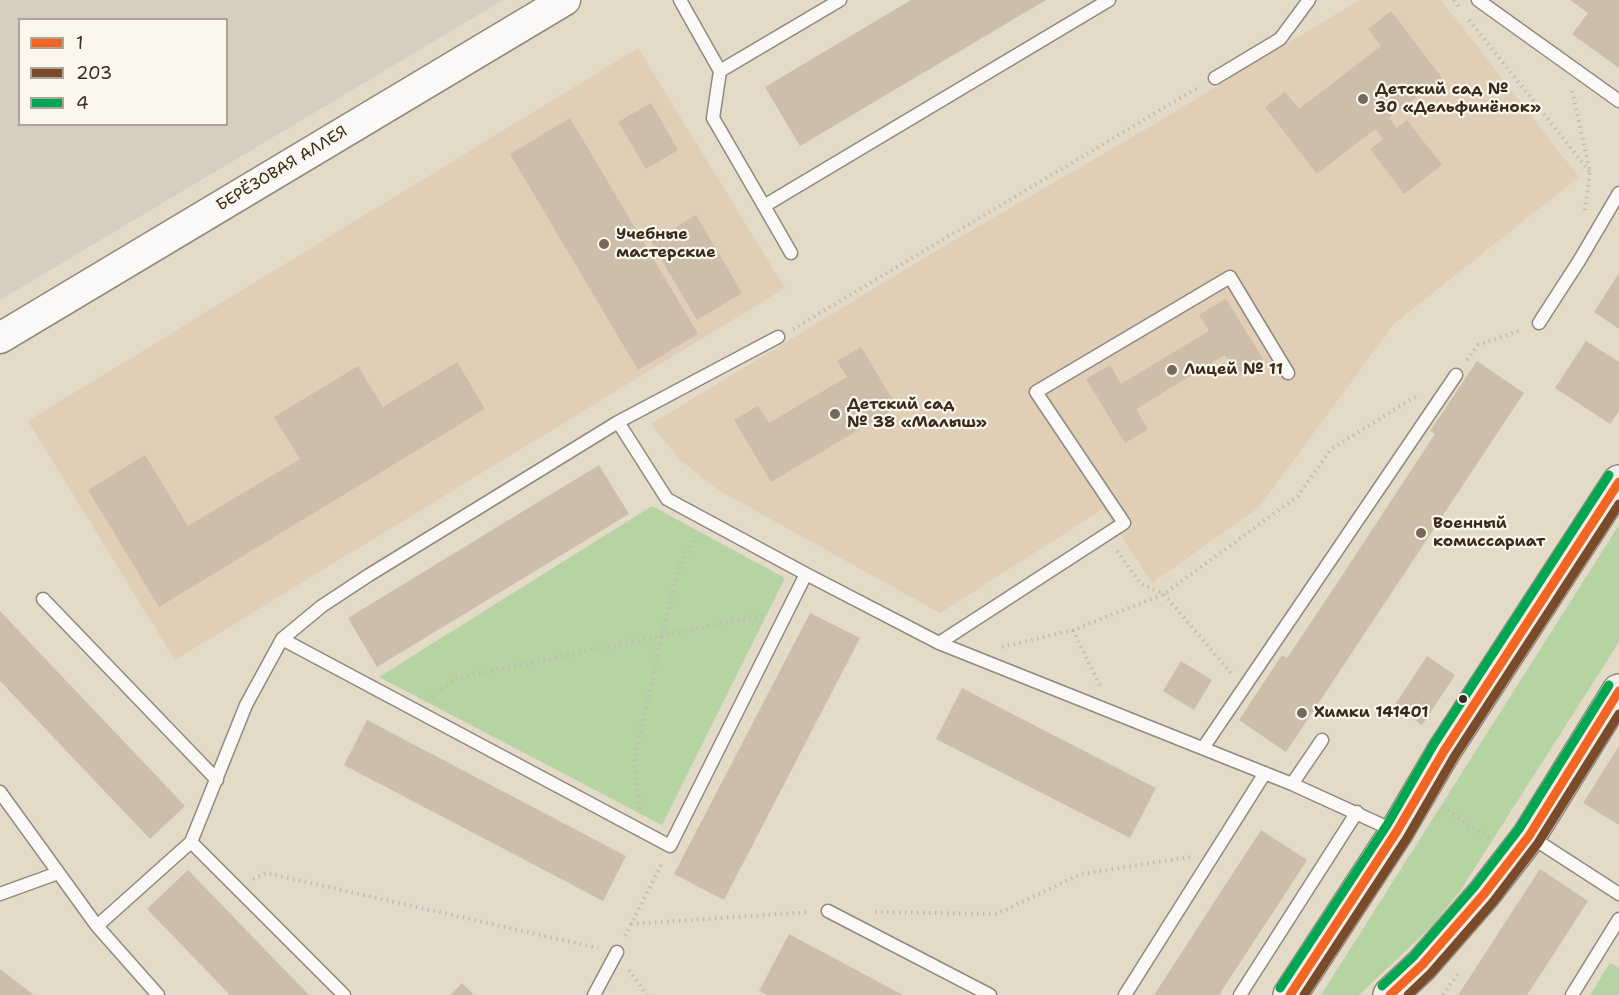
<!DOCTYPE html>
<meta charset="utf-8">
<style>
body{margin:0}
#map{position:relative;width:1619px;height:995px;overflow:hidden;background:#e4dac8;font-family:"Shantell Sans",sans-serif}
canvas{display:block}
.legend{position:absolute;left:18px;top:18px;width:210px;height:108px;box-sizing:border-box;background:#fbf7ec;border:2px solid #aea59a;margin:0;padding:8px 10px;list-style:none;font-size:18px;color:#3b2a1e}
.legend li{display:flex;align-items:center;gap:12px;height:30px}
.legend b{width:30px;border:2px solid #aea59a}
</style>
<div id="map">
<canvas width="1619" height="995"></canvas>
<ul class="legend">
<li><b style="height:8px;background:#f26522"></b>1</li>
<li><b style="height:8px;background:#7a4b2a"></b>203</li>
<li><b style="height:8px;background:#00a651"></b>4</li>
</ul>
</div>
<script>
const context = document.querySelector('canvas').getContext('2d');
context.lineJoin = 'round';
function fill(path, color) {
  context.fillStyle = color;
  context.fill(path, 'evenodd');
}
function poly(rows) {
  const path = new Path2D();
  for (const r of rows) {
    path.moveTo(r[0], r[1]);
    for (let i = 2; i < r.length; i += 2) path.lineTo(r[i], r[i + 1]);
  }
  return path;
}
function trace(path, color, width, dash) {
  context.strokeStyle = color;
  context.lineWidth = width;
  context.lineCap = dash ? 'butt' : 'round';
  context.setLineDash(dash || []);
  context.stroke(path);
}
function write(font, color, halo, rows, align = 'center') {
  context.font = font + ' "Shantell Sans",sans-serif';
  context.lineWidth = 4.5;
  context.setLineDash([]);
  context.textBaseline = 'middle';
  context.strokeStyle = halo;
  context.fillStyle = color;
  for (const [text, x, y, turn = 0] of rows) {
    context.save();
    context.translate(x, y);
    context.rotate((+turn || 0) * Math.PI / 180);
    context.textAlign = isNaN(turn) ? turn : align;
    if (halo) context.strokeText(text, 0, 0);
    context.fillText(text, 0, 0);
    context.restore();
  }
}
fill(poly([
 [1359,0,1441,0,1579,177,1395,323,1258,508,1152,583,1103,509,940,613,720,491,680,460,651,424,931,254,1158,122],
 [638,48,785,288,175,660,28,421]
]), '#e0ceb7');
fill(poly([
 [0,0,503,0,0,300],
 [20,20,226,20,226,124,20,124]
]), '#d7cdc0');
fill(poly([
 [652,506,785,578,662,825,379,677],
 [1619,525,1619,642,1460,891,1433,925,1359,995,1321,995],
 [1610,963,1619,968,1619,995,1590,995]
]), '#b6d3a2');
fill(poly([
 [911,0,1046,0,800,146,765,87],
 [1570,0,1619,0,1619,68,1572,34,1588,13],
 [1391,11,1442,78,1389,118,1397,128,1407,120,1442,165,1404,194,1370,149,1383,139,1375,129,1317,174,1265,107,1285,92,1299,109,1381,46,1368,29],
 [651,103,678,150,646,169,618,122],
 [570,118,698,334,638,370,510,154],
 [696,215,742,293,697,320,651,242],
 [1619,273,1619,329,1594,312],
 [1226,299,1264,360,1238,376,1225,355,1136,409,1148,429,1125,443,1086,379,1110,365,1121,384,1209,331,1199,315],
 [1586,341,1619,362,1619,411,1610,424,1555,388],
 [861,347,897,407,771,482,734,420,758,406,769,423,847,377,837,361],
 [1477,361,1524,393,1286,752,1239,720,1282,655,1287,658,1343,574,1435,434,1430,431],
 [457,362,485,409,159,607,88,490,145,455,188,526,300,459,274,417,358,366,383,407],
 [599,465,629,514,377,667,348,618],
 [0,611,185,806,150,839,0,681],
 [810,613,860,638,724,900,674,874],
 [1427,656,1455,675,1422,725,1394,706],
 [1181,661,1212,680,1194,710,1163,691],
 [962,688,1156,788,1130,838,936,739],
 [367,720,626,856,603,901,344,765],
 [1619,746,1619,825,1583,803],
 [1261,830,1307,860,1298,874,1219,995,1154,995],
 [1540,869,1588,901,1568,932,1527,995,1458,995],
 [188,870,309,995,230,995,147,909],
 [789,934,903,995,767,995,759,991],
 [0,969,34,995,0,995],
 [462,983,474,995,450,995]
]), '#ccbeab');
const service = poly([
 [680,0,720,71,840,0],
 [1478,0,1619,101],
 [720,71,713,118,764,206],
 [1215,78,1280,39,1309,0],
 [791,253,764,206,1109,0],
 [1539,323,1579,261,1619,193],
 [618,422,667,499,806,574,939,643,1292,784,1395,831],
 [43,599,217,780],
 [282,639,670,846,806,574],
 [939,643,1124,523,1036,392,1230,277,1288,373],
 [1203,748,1456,375],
 [1292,784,1322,740],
 [0,792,97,926,158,995],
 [1531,837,1619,894],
 [191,842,344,995],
 [0,894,58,873],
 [828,911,990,995],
 [97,926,191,842,246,705,282,639,322,606,369,575,618,422,778,337],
 [594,995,617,952],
 [1125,995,1265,773],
 [1240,995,1357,812],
 [1572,995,1619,919]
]);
const tertiary = poly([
 [0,338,565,0]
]);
const secondary = poly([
 [1290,995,1397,831,1444,751,1619,482],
 [1390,995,1422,965,1484,894,1529,836,1619,691]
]);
trace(service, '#90897d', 15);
trace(tertiary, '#90897d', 33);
trace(secondary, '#90897d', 36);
trace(poly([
 [1454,0,1459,7],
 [1469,20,1590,172],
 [1572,91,1590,172,1585,210],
 [793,329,1199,87],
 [1467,360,1478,345,1521,330],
 [1117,551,1141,584,1164,594,1231,673],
 [1073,630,1100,686],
 [1002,647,1073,630,1164,594,1298,496,1331,449,1418,395],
 [432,697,456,678,763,615],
 [1443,807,1489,838],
 [640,809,634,760,662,636,679,566,696,536],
 [253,879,266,873,598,948],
 [875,912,997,914,1081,874,1190,857],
 [631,924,810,912],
 [625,936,662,863],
 [629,970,647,995],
 [1443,995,1460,971]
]), '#bebbb6', 4, [1.5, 4.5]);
trace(service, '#fbf9f7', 12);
trace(tertiary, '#fbf9f7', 30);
trace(secondary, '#f2efe8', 33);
trace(poly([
 [1290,995,1397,831,1444,751,1619,482],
 [1390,995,1422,965,1484,894,1529,836,1619,691]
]), '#f26522', 9);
trace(poly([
 [1304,995,1407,838,1454,757,1619,504],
 [1408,995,1431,973,1493,902,1538,843,1619,714]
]), '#7a4b2a', 9);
trace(poly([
 [1382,986,1413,957,1475,886,1519,829,1609,685],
 [1280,988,1387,825,1434,744,1609,475]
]), '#00a651', 9);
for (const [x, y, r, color] of [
 [1363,99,6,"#76685a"],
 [604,244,6,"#76685a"],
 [1172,370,6,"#76685a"],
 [835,414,6,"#76685a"],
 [1421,533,6,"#76685a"],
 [1463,699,5,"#3b2a1e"],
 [1302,713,6,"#76685a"]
]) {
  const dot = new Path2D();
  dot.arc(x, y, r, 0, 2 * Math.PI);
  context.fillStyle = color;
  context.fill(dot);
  trace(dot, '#fbf7ec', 2);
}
write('bold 16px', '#3b2a1e', '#fbf7ec', [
 ["Детский сад №",1375,90],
 ["30 «Дельфинёнок»",1375,108],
 ["Учебные",616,235],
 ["мастерские",616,253],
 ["Лицей № 11",1184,370],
 ["Детский сад",847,405],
 ["№ 38 «Малыш»",847,423],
 ["Военный",1433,524],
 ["комиссариат",1433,542],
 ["Химки 141401",1314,713]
], 'left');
write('16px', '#3b2a1e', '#fbf7ec', [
 ["БЕРЁЗОВАЯ АЛЛЕЯ",282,169,-31]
]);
</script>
